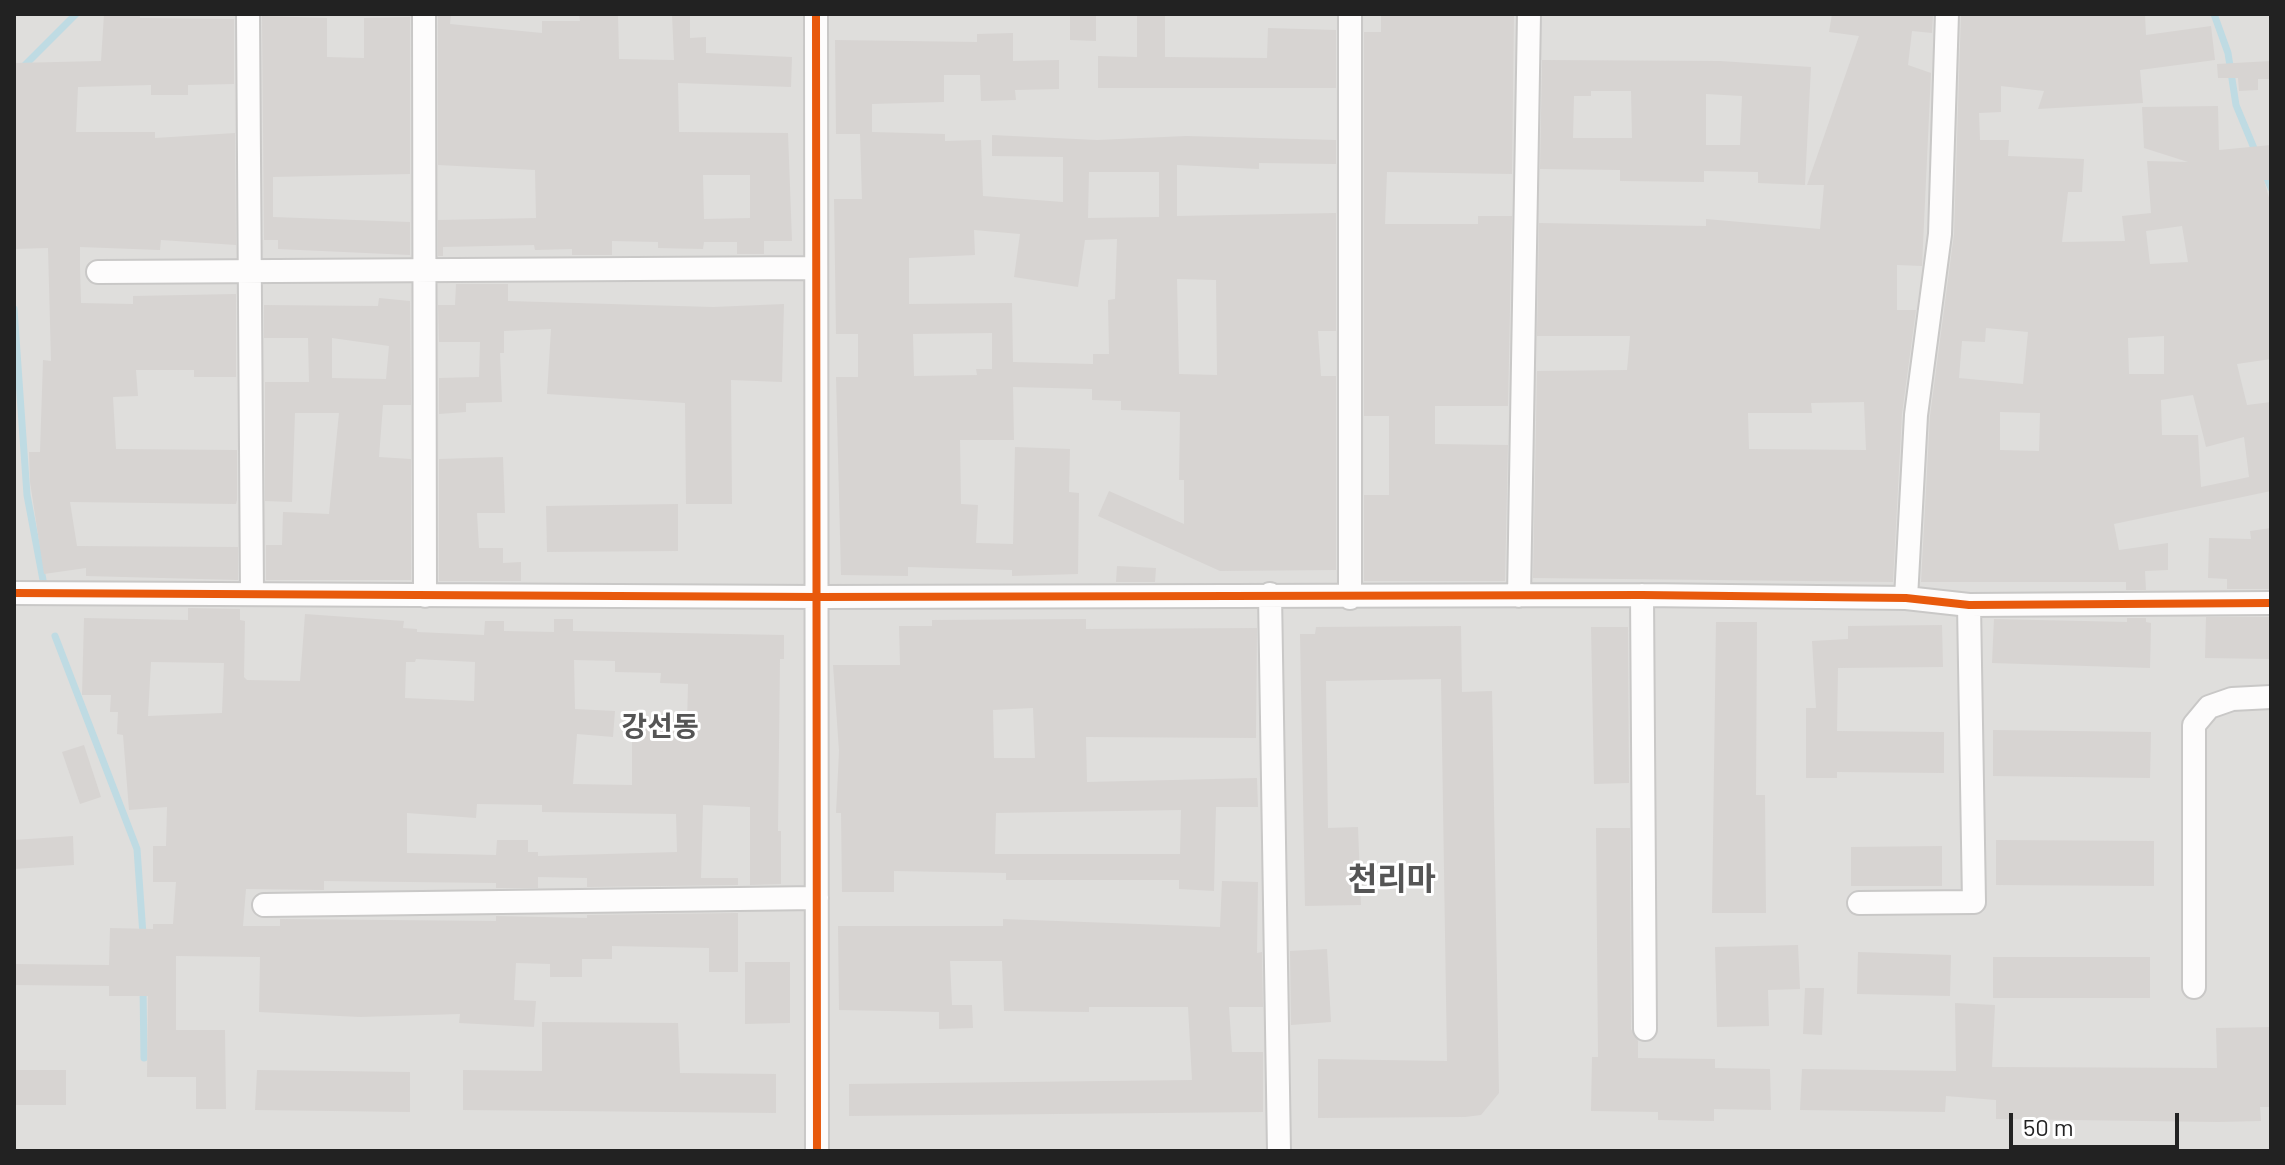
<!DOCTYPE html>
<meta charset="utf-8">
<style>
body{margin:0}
#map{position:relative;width:2285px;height:1165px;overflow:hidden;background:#f0eeeb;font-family:Barlow,sans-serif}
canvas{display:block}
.frame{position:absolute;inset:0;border:16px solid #222;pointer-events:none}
.scale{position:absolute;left:2009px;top:1113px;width:170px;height:36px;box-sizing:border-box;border:4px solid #222;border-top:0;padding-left:10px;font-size:24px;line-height:28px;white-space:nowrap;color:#222;-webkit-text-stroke:6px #fff;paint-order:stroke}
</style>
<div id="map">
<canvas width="2285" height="1165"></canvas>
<div class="frame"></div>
<div class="scale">50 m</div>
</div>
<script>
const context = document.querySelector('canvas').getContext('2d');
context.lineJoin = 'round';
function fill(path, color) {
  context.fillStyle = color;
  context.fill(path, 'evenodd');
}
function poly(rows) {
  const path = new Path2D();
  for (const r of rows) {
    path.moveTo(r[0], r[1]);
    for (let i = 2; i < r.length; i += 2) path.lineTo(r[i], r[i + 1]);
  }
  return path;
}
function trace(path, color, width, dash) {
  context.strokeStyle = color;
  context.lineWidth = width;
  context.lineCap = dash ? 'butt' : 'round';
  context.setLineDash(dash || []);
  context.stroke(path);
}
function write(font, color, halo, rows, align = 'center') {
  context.font = font + ' Barlow,"Noto Sans KR",sans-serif';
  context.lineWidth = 6;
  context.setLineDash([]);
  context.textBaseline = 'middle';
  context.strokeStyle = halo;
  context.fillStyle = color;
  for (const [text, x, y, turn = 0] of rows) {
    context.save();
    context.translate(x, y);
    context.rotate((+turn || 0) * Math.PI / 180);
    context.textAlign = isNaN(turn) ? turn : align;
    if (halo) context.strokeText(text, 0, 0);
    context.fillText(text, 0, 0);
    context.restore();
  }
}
fill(poly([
 [14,14,2271,14,2271,1151,14,1151]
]), '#dfdedc');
trace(poly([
 [2214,14,2228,53,2236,105,2256,153],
 [14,76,76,14],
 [2264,172,2271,188],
 [14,309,27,495,43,580],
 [55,636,137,849,143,935],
 [143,987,144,1058]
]), '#bfdbe3', 7);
fill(poly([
 [104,14,140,14,140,18,234,19,234,84,188,85,188,95,151,95,151,85,78,87,76,132,155,132,155,138,235,133,236,245,161,240,160,250,80,247,80,266,81,303,133,304,133,296,236,294,236,377,194,377,194,370,136,370,138,396,113,397,116,449,237,450,237,500,236,504,70,502,77,546,238,547,238,580,86,576,86,568,44,574,30,482,29,452,40,452,43,360,51,361,48,248,14,249,14,63,101,61],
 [438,14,451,14,450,24,542,33,542,21,580,21,579,14,618,14,619,59,674,60,672,14,690,14,690,38,706,37,706,53,792,57,791,87,678,83,679,132,788,133,792,241,764,241,764,254,737,254,737,242,704,242,703,249,658,248,658,242,612,241,612,255,572,255,572,249,535,250,534,245,443,247,443,256,438,256,438,220,536,218,535,170,438,165],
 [703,175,750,175,750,218,704,219],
 [1070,14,1096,14,1096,41,1070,40],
 [1137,14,1165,14,1165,57,1267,58,1268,28,1336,30,1336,88,1098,88,1098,56,1137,57],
 [1381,14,1514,14,1512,174,1387,172,1385,224,1478,224,1478,216,1512,216,1508,406,1435,406,1435,444,1508,445,1505,581,1364,581,1364,495,1389,495,1389,416,1364,416,1364,32,1381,32],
 [1832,14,1933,14,1932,33,1912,31,1908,65,1931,73,1922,266,1897,265,1897,310,1916,310,1902,414,1893,582,1533,578,1537,371,1627,370,1630,336,1537,336,1539,223,1706,226,1706,219,1820,229,1824,185,1807,185,1859,36,1829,32],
 [1864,402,1866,450,1749,449,1748,413,1812,413,1811,403],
 [1961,14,2145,14,2146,35,2211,26,2215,60,2140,70,2143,103,2038,109,2044,91,2001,86,2001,112,1979,113,1980,140,2009,140,2008,156,2084,159,2082,192,2068,192,2062,242,2125,241,2122,216,2151,213,2147,161,2188,162,2144,148,2142,107,2218,106,2219,150,2271,145,2271,180,2264,180,2271,205,2271,359,2237,364,2247,405,2271,402,2271,491,2114,524,2119,550,2168,543,2168,570,2145,571,2146,590,2126,590,2126,582,1921,582,1930,416,1954,234],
 [2182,226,2188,262,2150,264,2146,231],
 [1986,328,2028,332,2023,384,1959,378,1962,341,1985,342],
 [2164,336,2164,374,2129,374,2128,338],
 [2193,395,2206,447,2244,437,2249,477,2201,487,2198,435,2162,435,2161,400],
 [2000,412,2040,413,2039,451,2000,450],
 [262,16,327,18,327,57,364,58,364,18,410,17,410,174,273,177,273,217,410,222,410,255,278,249,278,240,264,240],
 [1013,33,1013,61,1059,60,1059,89,1015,90,1016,100,981,101,980,75,944,75,944,102,872,104,872,132,945,134,945,141,981,140,983,196,1063,202,1063,157,992,156,992,135,1097,140,1186,136,1336,140,1336,164,1259,163,1259,169,1177,165,1177,216,1336,213,1336,331,1318,331,1321,376,1336,376,1336,570,1220,571,1098,516,1109,491,1184,524,1184,480,1179,480,1180,412,1121,410,1121,401,1092,400,1092,389,1013,387,1014,440,960,440,961,504,978,505,976,543,1013,544,1015,447,1070,449,1069,492,1079,493,1078,574,1012,576,1012,570,908,567,908,576,841,575,836,377,858,377,858,334,836,334,834,199,862,199,860,134,836,134,835,40,977,42,977,34],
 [1089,172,1159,172,1159,217,1088,218],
 [974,230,1020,234,1014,277,1078,287,1085,240,1117,239,1115,299,1108,300,1109,354,1093,354,1093,364,1013,362,1012,303,909,304,909,258,975,255],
 [1177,279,1216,280,1217,375,1179,374],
 [992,333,992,369,976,369,977,375,914,376,913,334],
 [1542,60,1720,61,1811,67,1805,185,1758,183,1758,172,1704,171,1704,182,1620,181,1620,170,1540,169],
 [1591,91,1631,91,1632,138,1573,138,1574,96,1591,96],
 [1706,94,1742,96,1740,145,1706,145],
 [2271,61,2271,79,2258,79,2258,90,2239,91,2238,78,2218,78,2217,64],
 [456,284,508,284,508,301,713,307,784,304,782,382,731,380,732,504,686,504,685,403,547,394,551,329,504,331,504,353,500,353,502,402,466,403,466,412,439,414,439,378,479,377,480,342,439,342,438,305,455,305],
 [379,298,410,301,411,405,383,405,379,457,411,459,411,580,266,580,266,545,282,545,283,512,329,514,339,413,295,413,292,502,265,501,265,382,309,382,308,338,264,338,264,305,378,306],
 [332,338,389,346,386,379,332,378],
 [503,457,505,513,477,513,479,548,503,548,503,563,521,562,521,581,439,581,439,459],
 [678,504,678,551,547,552,546,506],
 [2271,528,2271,589,2227,589,2227,579,2208,578,2209,538,2251,539,2250,531],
 [1117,566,1156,568,1155,582,1116,582],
 [188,608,240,609,240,620,245,621,244,677,247,680,300,681,305,614,404,621,403,628,417,629,417,632,484,635,485,621,504,621,504,631,554,632,554,619,573,619,573,631,784,635,784,659,780,659,778,831,781,831,781,884,750,885,750,807,703,805,701,878,738,878,738,885,587,887,587,878,538,877,538,888,496,888,496,883,324,881,324,890,246,889,243,926,280,926,280,919,496,921,496,916,587,918,587,915,738,913,738,972,709,972,709,948,612,946,612,959,582,959,582,977,550,977,550,964,516,963,514,1000,536,1001,534,1027,459,1023,460,1014,360,1017,259,1012,260,957,176,956,176,1030,225,1030,226,1109,196,1109,196,1077,147,1077,148,996,109,996,109,986,14,985,14,964,109,965,110,928,153,929,153,924,173,924,176,882,153,882,153,846,166,846,167,807,129,810,123,735,117,734,118,712,110,712,111,695,82,695,84,618,188,620],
 [416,659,475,662,474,701,405,698,406,662,415,662],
 [574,660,615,661,615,672,661,673,660,683,688,684,687,724,632,723,632,785,573,784,577,734,613,737,615,711,575,709],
 [151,662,224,663,222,713,148,716],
 [477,804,542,805,542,812,676,814,677,852,538,856,538,852,528,852,528,840,497,840,496,855,407,853,407,813,476,818],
 [2206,617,2271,617,2271,659,2205,658],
 [2127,618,2146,618,2146,622,2151,623,2150,668,1992,663,1994,619,2127,622],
 [1086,619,1086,629,1257,628,1256,738,1086,737,1087,782,1257,778,1258,807,1216,807,1214,891,1179,889,1179,880,1006,880,1006,873,894,871,894,892,842,892,841,813,836,813,839,751,833,665,900,665,899,626,932,626,932,620],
 [1033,708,1035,758,994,758,993,710],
 [1181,810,1180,854,995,854,996,813],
 [1716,622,1757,622,1756,795,1765,795,1766,913,1712,913],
 [1942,625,1943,667,1838,668,1837,731,1944,732,1944,773,1837,772,1837,778,1806,778,1806,708,1816,708,1812,641,1848,639,1848,626],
 [1461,626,1462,692,1492,691,1499,1093,1481,1115,1465,1117,1318,1118,1318,1059,1447,1061,1441,679,1326,681,1328,828,1358,827,1361,905,1305,906,1300,634,1315,634,1316,627],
 [1591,627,1628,627,1629,783,1594,784],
 [1993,730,2151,732,2150,778,1993,776],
 [84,745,101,797,80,804,62,752],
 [1596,828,1630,828,1631,1029,1638,1041,1638,1058,1715,1059,1715,1068,1770,1069,1771,1110,1714,1109,1714,1121,1658,1120,1658,1112,1591,1111,1592,1057,1598,1057],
 [73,836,74,865,14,869,14,840],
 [1996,840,2154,841,2154,886,1996,885],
 [1942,846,1942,886,1851,886,1851,847],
 [1222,881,1258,882,1257,953,1262,952,1263,1007,1229,1007,1232,1052,1263,1052,1263,1112,849,1116,849,1084,1192,1080,1188,1007,1089,1007,1089,1012,1004,1011,1002,961,950,961,952,1005,972,1005,973,1028,939,1029,939,1012,839,1010,838,926,1003,926,1003,919,1220,927],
 [1798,945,1800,989,1768,990,1769,1026,1717,1027,1715,947],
 [1327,949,1331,1022,1291,1025,1290,951],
 [1858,952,1951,955,1950,996,1857,994],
 [1993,957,2150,957,2150,998,1993,998],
 [745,962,790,962,790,1023,745,1024],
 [1805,988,1824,988,1822,1035,1803,1034],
 [1955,1003,1995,1005,1992,1067,2217,1068,2216,1028,2271,1027,2271,1107,2260,1107,2261,1121,2218,1122,1996,1119,1996,1100,1946,1096,1945,1112,1800,1110,1802,1069,1956,1071],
 [542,1022,678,1023,680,1073,776,1074,776,1113,463,1110,463,1070,542,1071],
 [14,1070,66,1070,66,1105,14,1105],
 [257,1070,410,1072,410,1112,255,1110]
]), '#d7d4d2');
const minor = poly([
 [248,14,252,593],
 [424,14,425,596],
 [816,14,817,1151],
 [98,272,814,268],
 [14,593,818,597,1642,595,1906,598,1969,605,2271,603],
 [1270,594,1279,1151],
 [1642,595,1645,1029],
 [1519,596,1529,14],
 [1350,598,1350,14],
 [1906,598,1916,415,1940,234,1947,14],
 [1859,903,1974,902,1969,605],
 [264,905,817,898],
 [2194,987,2194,725,2209,707,2232,699,2271,697]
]);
trace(minor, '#c9c8c7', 26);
trace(minor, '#fdfcfc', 22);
trace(poly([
 [816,14,817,1151],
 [14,593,818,597,1642,595,1906,598,1969,605,2271,603]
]), '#e8590c', 8);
write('bold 28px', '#555', '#fff', [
 ["강선동",660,727]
]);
write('bold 32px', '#555', '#fff', [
 ["천리마",1392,879]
]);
</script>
